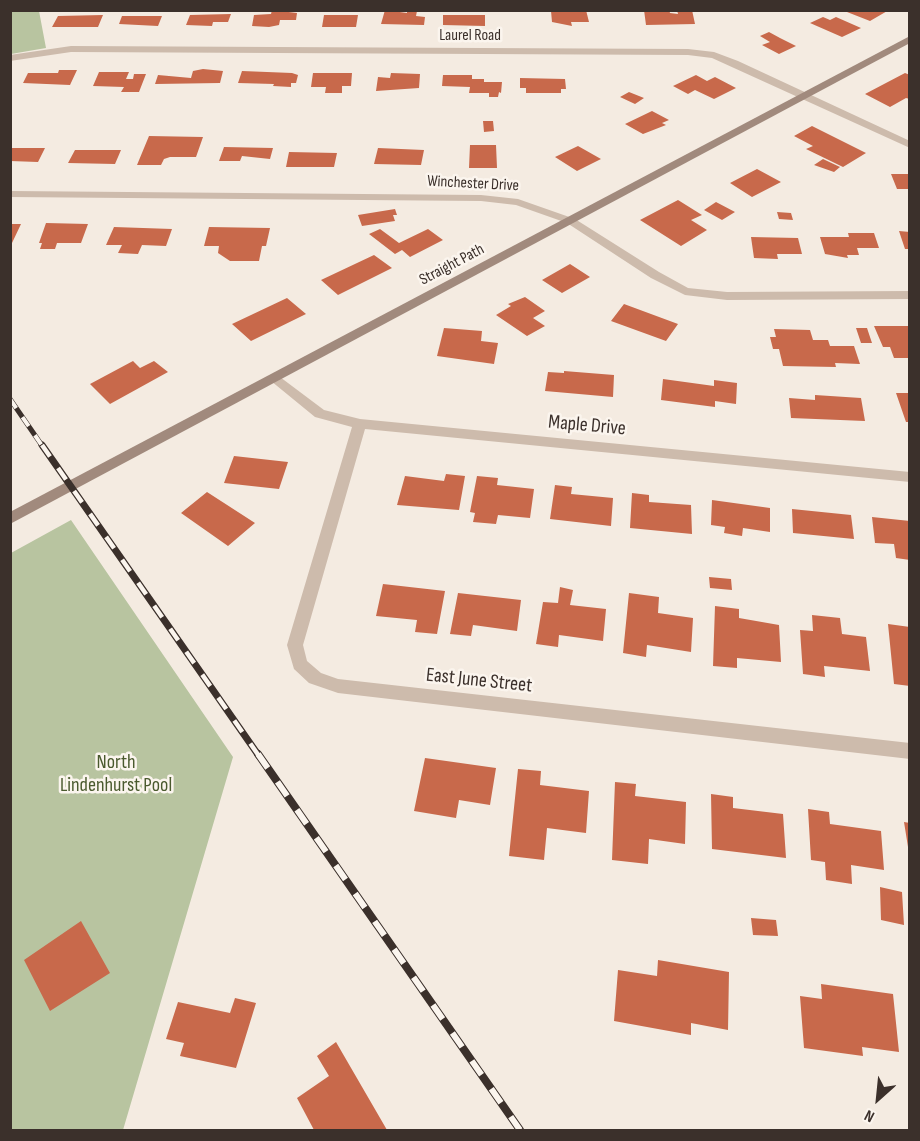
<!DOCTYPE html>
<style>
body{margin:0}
#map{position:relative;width:920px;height:1141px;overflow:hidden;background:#f4ebe1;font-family:"Sofia Sans Condensed",sans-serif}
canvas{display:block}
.frame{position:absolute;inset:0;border:12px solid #3b302b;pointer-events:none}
.north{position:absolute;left:848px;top:1069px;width:60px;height:60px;-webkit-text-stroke:4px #fbf5ee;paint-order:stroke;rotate:207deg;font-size:16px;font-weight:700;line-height:24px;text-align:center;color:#3b302b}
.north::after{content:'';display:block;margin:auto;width:21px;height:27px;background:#3b302b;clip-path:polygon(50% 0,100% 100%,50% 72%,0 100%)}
</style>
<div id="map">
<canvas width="920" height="1141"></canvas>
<div class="frame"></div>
<div class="north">N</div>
</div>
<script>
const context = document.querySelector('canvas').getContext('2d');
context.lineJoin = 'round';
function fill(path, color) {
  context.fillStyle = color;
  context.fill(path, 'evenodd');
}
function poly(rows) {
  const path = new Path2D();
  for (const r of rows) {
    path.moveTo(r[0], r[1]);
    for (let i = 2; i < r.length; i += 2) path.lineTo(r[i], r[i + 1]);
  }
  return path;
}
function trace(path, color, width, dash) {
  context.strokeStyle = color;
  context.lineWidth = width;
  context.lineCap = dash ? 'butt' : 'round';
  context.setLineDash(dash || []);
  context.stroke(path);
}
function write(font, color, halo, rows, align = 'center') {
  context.font = font + ' "Sofia Sans Condensed",sans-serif';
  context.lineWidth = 5;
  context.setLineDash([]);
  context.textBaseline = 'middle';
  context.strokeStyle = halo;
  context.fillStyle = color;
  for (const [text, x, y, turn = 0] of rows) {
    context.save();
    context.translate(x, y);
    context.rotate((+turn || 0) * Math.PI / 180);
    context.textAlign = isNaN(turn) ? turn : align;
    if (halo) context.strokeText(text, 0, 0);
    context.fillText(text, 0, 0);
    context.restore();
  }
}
fill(poly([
 [11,10,39,11,46,48,11,54],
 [71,520,233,757,123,1130,11,1130,11,553]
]), '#b8c4a0');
fill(poly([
 [272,10,297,13,296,20,280,20,279,25,269,27,252,26,254,15,271,14],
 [385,10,407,13,407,11,417,11,416,16,425,17,424,25,381,24],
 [586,10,589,22,571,22,572,26,552,22,551,11],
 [644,10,669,10,670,13,678,14,677,10,692,10,695,24,646,25],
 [850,10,889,10,870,21,847,12],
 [231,14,228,22,213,22,212,26,186,25,190,15],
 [103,15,98,27,52,27,58,16],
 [324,15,358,15,356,27,322,27],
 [443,15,485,15,485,26,443,25],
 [122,16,162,16,158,26,119,24],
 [823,17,830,20,836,17,861,28,842,37,810,23],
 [769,32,780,38,796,46,779,54,762,45,770,42,760,36],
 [203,69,223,71,220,83,155,84,158,75,191,78,193,71],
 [59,70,77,70,70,85,23,83,28,73,58,73],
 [242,71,292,73,298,75,296,83,291,83,291,87,273,86,274,84,238,83],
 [99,72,129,72,126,79,133,79,134,74,146,74,139,92,121,92,124,87,93,86],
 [313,73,352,73,351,86,342,86,342,93,325,93,326,87,311,87],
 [391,73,420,74,419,88,376,91,378,77,390,78],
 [905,73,910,75,910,99,906,98,890,107,865,94],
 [443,75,472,75,472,79,484,79,484,82,502,82,501,93,499,92,498,97,489,97,489,93,469,93,470,87,442,86],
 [696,75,707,81,715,77,736,88,714,99,695,90,688,94,673,86],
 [520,78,565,79,566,89,561,89,561,93,526,93,526,88,520,88],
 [629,92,644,98,635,104,620,97],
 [652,111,669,120,662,123,666,125,643,134,625,124],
 [483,121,493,121,494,131,484,132],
 [812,126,866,153,843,167,806,149,813,146,794,136],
 [149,136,203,137,196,157,170,157,164,159,161,165,137,165],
 [470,145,496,145,497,168,469,168],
 [578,146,601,159,577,171,555,157],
 [224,147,273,148,270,159,242,156,240,161,219,161],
 [10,148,45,148,38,162,10,161],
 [378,148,424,150,421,165,374,164],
 [75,150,121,150,115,164,68,163],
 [289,152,337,153,334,167,286,167],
 [823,159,840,167,834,172,814,165],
 [757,169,781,182,752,197,730,183],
 [891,174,910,174,910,189,897,189],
 [678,200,702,215,691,220,707,230,681,246,640,220],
 [716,202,735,212,722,220,704,210],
 [395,209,397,215,393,215,395,221,362,226,358,215],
 [777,212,791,213,793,220,779,219],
 [46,223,88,224,81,243,57,243,55,249,40,249,42,243,39,243],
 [10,224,21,224,12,243,10,242],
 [114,227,172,229,166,246,142,245,138,254,118,253,122,245,106,245],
 [209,227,270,228,266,246,262,246,259,261,230,261,218,253,219,246,204,246],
 [380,229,399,243,428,229,443,240,410,257,402,250,395,254,369,234],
 [899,231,910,232,910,249,905,249],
 [848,233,874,233,879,248,857,248,859,255,847,255,848,258,825,254,820,237,849,237],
 [751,237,798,238,802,254,777,254,778,259,754,258],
 [374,255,392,268,338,295,321,280],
 [570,264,590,277,562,293,542,280],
 [525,297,545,311,533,318,545,326,527,336,496,315,511,306,508,304],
 [287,298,306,314,251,341,232,324],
 [624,304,678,324,666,341,611,321],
 [874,326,910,326,910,358,894,358,890,347,883,347],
 [444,328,482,331,481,341,498,343,494,364,437,356],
 [856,328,867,328,872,343,861,343],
 [774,329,810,330,813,340,828,340,830,346,854,346,860,364,835,363,836,367,783,366,779,349,773,349,770,337,776,337],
 [133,361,140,368,154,361,168,372,110,404,90,384],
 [564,371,614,375,613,397,545,391,548,372,564,373],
 [663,379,714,386,714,380,737,383,736,404,715,401,715,407,661,400],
 [896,393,910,393,910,422,906,422],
 [815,395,861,398,865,421,791,418,789,398,815,400],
 [234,456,288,462,279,489,224,483],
 [446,474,465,476,459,510,397,505,405,476,444,481],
 [477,476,498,478,497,485,534,489,530,518,498,515,496,524,473,522,475,513,470,512],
 [555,485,572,487,571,494,613,498,611,526,550,519],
 [207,492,255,523,228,546,181,513],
 [632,493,649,495,649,502,691,505,692,534,630,528],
 [712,500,770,508,770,532,743,528,742,536,724,533,725,527,711,525],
 [792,509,851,515,854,539,793,533],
 [872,517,910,521,910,560,896,558,894,544,875,543],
 [709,577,731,579,732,590,710,588],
 [383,584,445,591,437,634,415,632,417,620,376,616],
 [560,587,573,590,570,605,606,609,603,641,559,635,558,647,536,644,543,602,558,603],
 [458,593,521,600,517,631,473,625,471,636,450,634],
 [629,593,659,597,658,613,693,618,691,652,647,645,646,657,623,653],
 [715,606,739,609,739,618,779,625,781,662,737,658,737,668,713,666],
 [812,615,840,618,842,634,866,637,870,671,824,666,825,677,803,674,800,630,813,631],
 [888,624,910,627,910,686,894,684],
 [425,758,496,768,490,805,459,800,456,818,414,811],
 [518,769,541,771,540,785,589,791,586,833,547,828,544,860,509,856],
 [615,782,636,784,635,796,686,802,685,844,649,839,648,864,612,860],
 [711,794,733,797,733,808,783,814,786,858,712,849],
 [808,809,829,812,830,824,881,831,884,870,851,865,852,884,826,880,825,862,811,860],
 [904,822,910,823,910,847,908,847],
 [880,887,902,892,904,925,881,920],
 [751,918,776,920,778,936,753,935],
 [81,921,110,973,50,1011,24,960],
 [658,960,729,972,728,1030,691,1023,691,1035,614,1021,618,970,657,976],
 [821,984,893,994,899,1052,862,1047,863,1056,804,1048,800,996,822,999],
 [235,998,256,1003,236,1068,180,1056,184,1043,166,1039,178,1002,230,1013],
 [336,1042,387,1130,314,1130,297,1098,329,1076,317,1056]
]), '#c8694b');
fill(poly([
 [71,46,688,49,714,52,738,61,910,141,910,148,712,58,688,55,71,52,10,61,10,55,71,46],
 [10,191,481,195,518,199,575,219,659,272,688,288,727,292,910,291,910,299,727,300,685,295,651,278,567,223,516,205,481,201,10,197,10,191],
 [276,374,324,410,360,419,910,472,910,482,365,429,303,645,307,661,321,673,338,679,910,743,910,759,338,693,309,683,294,669,287,645,352,427,315,417,271,381,270,378,276,374]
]), '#cdbbac');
fill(poly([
 [910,36,910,43,10,524,10,512,910,36]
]), '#a18a7d');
const railFar2 = poly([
 [10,399,43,447]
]);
const railFar1 = poly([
 [42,445,259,756]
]);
const rail = poly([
 [258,754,520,1130]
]);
trace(railFar2, '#3b302b', 5);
trace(railFar1, '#3b302b', 7);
trace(rail, '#3b302b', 8);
trace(railFar2, '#fbf5ee', 4, [11]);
trace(railFar1, '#fbf5ee', 4.5, [14]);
trace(rail, '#fbf5ee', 6, [17]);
write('16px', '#3b302b', '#fbf5ee', [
 ["Laurel Road",470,36],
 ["Winchester Drive",473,184,3],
 ["Straight Path",452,265,-28]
]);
write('20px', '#3b302b', '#fbf5ee', [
 ["Maple Drive",587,426,5],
 ["East June Street",479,681,6]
]);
write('20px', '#4a5a2e', '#fbf5ee', [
 ["North",116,763],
 ["Lindenhurst Pool",116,786]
]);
</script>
